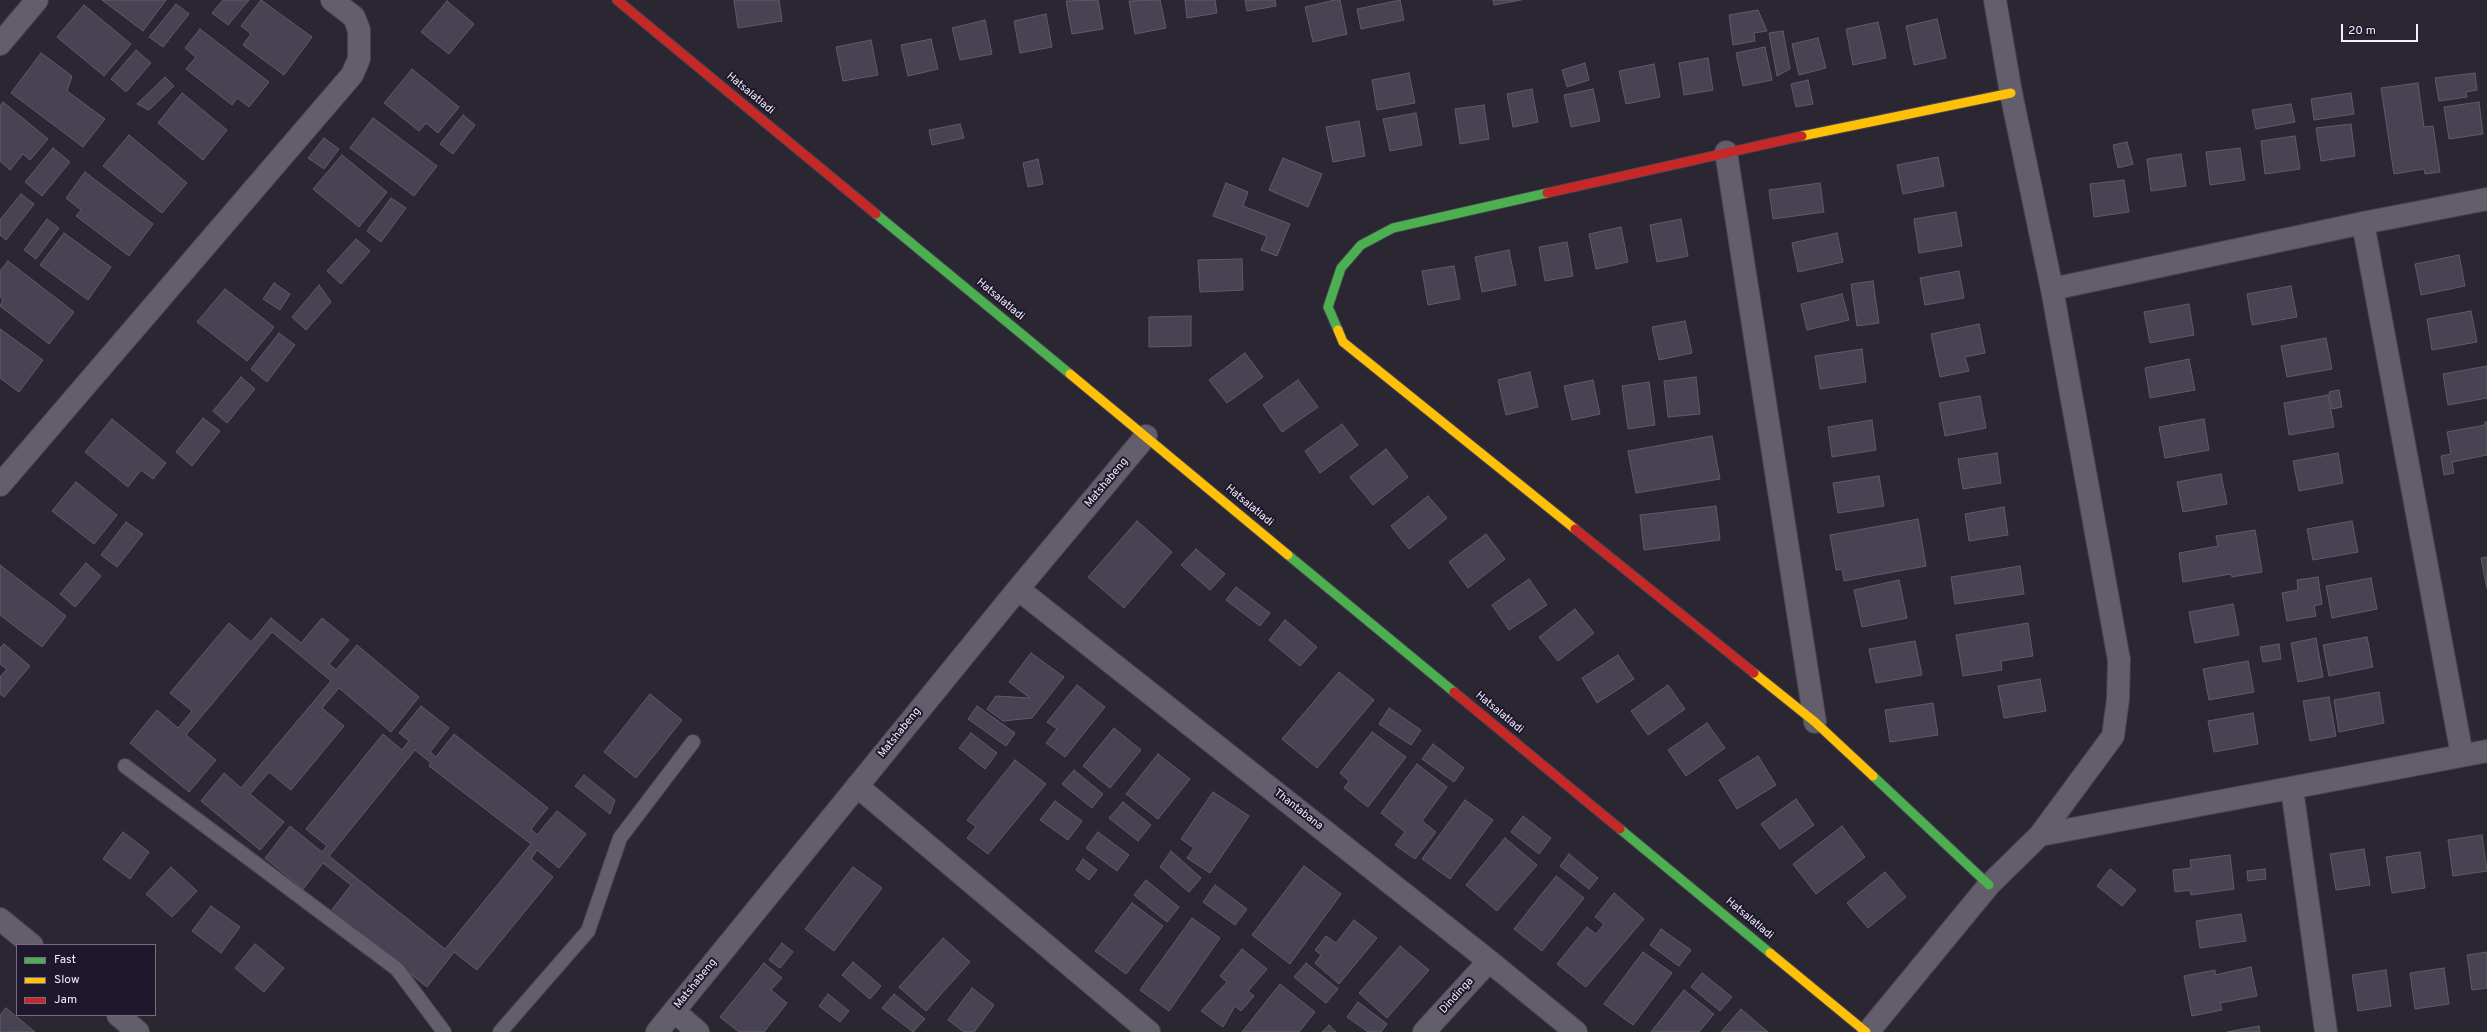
<!DOCTYPE html>
<style>
body{margin:0}
#map{position:relative;width:2487px;height:1032px;overflow:hidden;background:#2a2732;font-family:Overpass,sans-serif}
canvas{display:block}
.legend{position:absolute;left:16px;top:944px;width:140px;height:72px;box-sizing:border-box;background:#1f182c;border:1px solid #736e80;margin:0;padding:5px 7px;list-style:none;font-size:12px;color:#f2eefd}
.legend li{display:flex;align-items:center;gap:8px;height:20px}
.legend b{width:20px;border:1px solid #736e80}
.scale{position:absolute;left:2341px;top:24px;width:77px;height:18px;box-sizing:border-box;border:2px solid #f2eefd;border-top:0;padding-left:5px;font-size:12px;line-height:14px;white-space:nowrap;color:#f2eefd;-webkit-text-stroke:3px #1f182c;paint-order:stroke}
</style>
<div id="map">
<canvas width="2487" height="1032"></canvas>
<ul class="legend">
<li><b style="height:5px;background:#4caf50"></b>Fast</li>
<li><b style="height:5px;background:#ffc107"></b>Slow</li>
<li><b style="height:5px;background:#c62828"></b>Jam</li>
</ul>
<div class="scale">20 m</div>
</div>
<script>
const context = document.querySelector('canvas').getContext('2d');
context.lineJoin = 'round';
function fill(path, color) {
  context.fillStyle = color;
  context.fill(path, 'evenodd');
}
function poly(rows) {
  const path = new Path2D();
  for (const r of rows) {
    path.moveTo(r[0], r[1]);
    for (let i = 2; i < r.length; i += 2) path.lineTo(r[i], r[i + 1]);
  }
  return path;
}
function trace(path, color, width, dash) {
  context.strokeStyle = color;
  context.lineWidth = width;
  context.lineCap = dash ? 'butt' : 'round';
  context.setLineDash(dash || []);
  context.stroke(path);
}
function write(font, color, halo, rows, align = 'center') {
  context.font = font + ' Overpass,sans-serif';
  context.lineWidth = 4;
  context.setLineDash([]);
  context.textBaseline = 'middle';
  context.strokeStyle = halo;
  context.fillStyle = color;
  for (const [text, x, y, turn = 0] of rows) {
    context.save();
    context.translate(x, y);
    context.rotate((+turn || 0) * Math.PI / 180);
    context.textAlign = isNaN(turn) ? turn : align;
    if (halo) context.strokeText(text, 0, 0);
    context.fillText(text, 0, 0);
    context.restore();
  }
}
const building = poly([
 [102,0,166,0,143,31,102,0],
 [223,0,249,0,228,25,212,13,223,0],
 [261,0,312,37,284,75,243,45,251,34,241,26,261,0],
 [734,0,779,0,782,21,738,28,734,0],
 [1098,0,1103,29,1072,34,1066,1,1098,0],
 [1160,0,1166,28,1135,34,1129,1,1160,0],
 [1185,0,1215,0,1217,13,1187,18,1185,0],
 [1245,0,1275,0,1276,6,1247,11,1245,0],
 [1335,0,1340,0,1347,34,1313,42,1305,7,1335,0],
 [1400,0,1404,20,1361,29,1357,9,1400,0],
 [1493,0,1521,0,1494,5,1493,0],
 [447,1,474,24,449,54,421,32,447,1],
 [176,4,189,14,163,47,149,37,176,4],
 [84,5,131,44,104,76,57,37,84,5],
 [1758,10,1767,31,1754,33,1755,41,1733,45,1729,15,1758,10],
 [1046,14,1052,47,1020,53,1014,21,1046,14],
 [1937,19,1946,58,1914,65,1906,26,1937,19],
 [985,20,992,54,960,60,952,28,985,20],
 [1878,22,1886,58,1853,65,1846,29,1878,22],
 [200,29,269,82,249,107,237,98,232,105,186,69,196,57,185,48,200,29],
 [1783,31,1790,69,1777,76,1769,33,1783,31],
 [1818,38,1826,68,1799,75,1792,44,1818,38],
 [931,39,938,69,908,76,901,45,931,39],
 [871,40,878,75,843,81,836,47,871,40],
 [1765,47,1772,80,1743,86,1736,53,1765,47],
 [136,50,151,63,126,92,111,79,136,50],
 [41,53,72,76,67,91,105,119,83,147,11,93,41,53],
 [1708,58,1713,90,1684,95,1679,63,1708,58],
 [1585,63,1589,80,1567,87,1562,70,1585,63],
 [1654,64,1660,97,1626,104,1619,71,1654,64],
 [412,69,459,107,438,133,426,123,419,131,384,103,412,69],
 [1409,73,1415,103,1377,110,1372,80,1409,73],
 [2475,73,2477,90,2466,92,2467,97,2439,101,2435,78,2475,73],
 [165,77,174,86,149,110,137,104,165,77],
 [1808,80,1813,104,1796,107,1791,84,1808,80],
 [2418,83,2424,127,2433,126,2440,172,2425,174,2424,169,2394,174,2381,88,2418,83],
 [1532,89,1538,122,1513,127,1507,94,1532,89],
 [1593,89,1600,121,1571,127,1564,95,1593,89],
 [182,93,227,130,203,160,158,123,182,93],
 [2351,93,2354,114,2314,120,2311,99,2351,93],
 [3,102,48,139,30,160,23,154,10,170,0,161,0,106,3,102],
 [2479,102,2483,134,2449,139,2444,107,2479,102],
 [2291,104,2295,122,2256,129,2252,110,2291,104],
 [1484,105,1489,139,1460,144,1455,109,1484,105],
 [1416,113,1422,145,1390,151,1383,119,1416,113],
 [463,115,475,125,453,154,440,144,463,115],
 [373,118,437,166,414,196,350,148,373,118],
 [1359,121,1365,156,1333,162,1326,127,1359,121],
 [960,124,964,138,932,145,929,130,960,124],
 [2351,124,2355,156,2321,161,2316,128,2351,124],
 [129,135,187,183,162,213,103,166,129,135],
 [2295,136,2300,169,2265,174,2261,141,2295,136],
 [324,138,339,149,324,169,308,158,324,138],
 [2127,142,2133,164,2118,168,2113,145,2127,142],
 [53,148,70,162,42,196,25,182,53,148],
 [2240,148,2245,180,2210,185,2206,152,2240,148],
 [2181,154,2186,186,2151,191,2147,159,2181,154],
 [342,155,387,192,359,227,313,189,342,155],
 [1938,157,1944,186,1903,194,1897,165,1938,157],
 [1283,158,1322,174,1308,207,1269,190,1283,158],
 [1038,159,1043,184,1028,187,1023,163,1038,159],
 [85,172,153,224,129,256,76,216,81,210,66,198,85,172],
 [2124,180,2129,212,2094,217,2090,184,2124,180],
 [1226,183,1248,192,1243,206,1290,224,1277,256,1261,250,1267,236,1213,216,1226,183],
 [1820,183,1824,212,1773,219,1769,190,1820,183],
 [21,194,34,204,6,240,0,235,0,220,21,194],
 [391,198,406,208,381,242,367,231,391,198],
 [1956,212,1962,246,1919,253,1914,219,1956,212],
 [47,219,59,228,36,259,24,250,47,219],
 [1681,219,1688,256,1657,262,1650,225,1681,219],
 [1621,227,1628,262,1596,269,1589,234,1621,227],
 [64,233,111,267,88,300,40,265,64,233],
 [1837,233,1843,262,1798,272,1792,243,1837,233],
 [356,239,370,251,341,284,327,271,356,239],
 [1567,242,1573,276,1545,281,1539,247,1567,242],
 [1509,250,1516,285,1482,292,1475,257,1509,250],
 [2459,255,2465,286,2421,295,2415,264,2459,255],
 [1242,259,1243,290,1200,292,1198,260,1242,259],
 [8,261,74,312,49,344,0,306,3,300,0,297,0,271,8,261],
 [1454,266,1460,299,1428,305,1422,271,1454,266],
 [1959,271,1964,298,1925,305,1920,278,1959,271],
 [1873,281,1879,323,1857,326,1851,284,1873,281],
 [274,283,290,294,280,310,263,299,274,283],
 [319,285,331,302,306,330,292,317,319,285],
 [2291,286,2297,317,2252,325,2247,294,2291,286],
 [225,289,274,327,247,361,197,322,225,289],
 [1842,294,1849,320,1807,330,1801,304,1842,294],
 [2189,304,2194,335,2150,343,2144,312,2189,304],
 [2471,311,2477,342,2432,350,2427,319,2471,311],
 [1191,316,1191,346,1149,347,1149,317,1191,316],
 [1685,321,1692,353,1659,360,1652,327,1685,321],
 [1979,324,1985,353,1965,357,1969,371,1940,377,1931,334,1979,324],
 [0,329,43,360,19,392,0,378,0,329],
 [279,333,295,345,267,382,251,369,279,333],
 [2326,338,2332,369,2287,377,2281,346,2326,338],
 [1862,349,1866,382,1820,389,1815,356,1862,349],
 [1245,353,1263,377,1227,403,1209,380,1245,353],
 [2189,359,2195,390,2150,398,2145,368,2189,359],
 [2487,366,2487,398,2448,405,2443,374,2487,366],
 [1530,372,1538,407,1506,415,1498,380,1530,372],
 [241,377,255,389,227,423,213,411,241,377],
 [1696,377,1700,414,1668,417,1664,381,1696,377],
 [1298,380,1318,407,1282,432,1263,405,1298,380],
 [1593,380,1600,414,1572,420,1564,386,1593,380],
 [1649,382,1655,425,1628,429,1622,386,1649,382],
 [2339,390,2342,407,2332,409,2329,392,2339,390],
 [2328,395,2334,427,2289,435,2284,403,2328,395],
 [1980,396,1986,428,1945,436,1939,403,1980,396],
 [203,418,220,431,192,466,176,452,203,418],
 [112,419,166,463,153,479,141,470,128,487,85,452,112,419],
 [2204,419,2209,450,2165,458,2159,427,2204,419],
 [1872,420,1876,450,1832,457,1828,427,1872,420],
 [2485,422,2487,422,2487,455,2452,462,2454,473,2444,475,2441,456,2451,454,2447,432,2485,425,2485,422],
 [1342,424,1358,445,1320,473,1305,451,1342,424],
 [1712,436,1720,479,1636,493,1628,451,1712,436],
 [1386,449,1408,477,1373,505,1350,477,1386,449],
 [1997,453,2001,483,1963,489,1958,459,1997,453],
 [2338,453,2343,483,2299,491,2293,461,2338,453],
 [2221,474,2227,504,2183,512,2177,482,2221,474],
 [1879,476,1884,506,1838,513,1833,483,1879,476],
 [76,482,117,515,94,544,52,511,76,482],
 [1428,496,1447,518,1409,549,1391,526,1428,496],
 [1716,506,1720,540,1644,550,1640,515,1716,506],
 [2004,507,2008,535,1969,541,1965,514,2004,507],
 [1918,519,1926,566,1844,581,1842,569,1836,570,1830,535,1918,519],
 [1137,521,1172,552,1124,608,1088,577,1137,521],
 [2352,521,2358,552,2313,560,2307,529,2352,521],
 [126,522,143,534,117,567,101,555,126,522],
 [2255,530,2262,572,2232,577,2231,574,2183,582,2179,553,2218,546,2216,536,2255,530],
 [1486,534,1505,559,1468,588,1449,562,1486,534],
 [1196,549,1225,574,1210,590,1181,565,1196,549],
 [2487,557,2487,589,2481,558,2487,557],
 [86,563,101,576,75,607,60,594,86,563],
 [0,565,66,616,42,647,0,615,0,565],
 [2020,566,2024,594,1955,604,1951,577,2020,566],
 [2318,577,2322,604,2314,606,2316,616,2287,621,2282,593,2298,590,2297,580,2318,577],
 [2371,578,2377,609,2332,618,2326,586,2371,578],
 [1529,579,1547,605,1509,630,1492,605,1529,579],
 [1899,580,1907,618,1862,627,1854,590,1899,580],
 [1236,587,1270,613,1260,626,1226,600,1236,587],
 [2233,604,2239,635,2195,643,2189,612,2233,604],
 [1575,609,1594,633,1558,661,1539,637,1575,609],
 [271,618,301,643,322,618,349,640,329,664,336,670,357,645,419,697,391,732,339,688,322,708,344,726,291,790,269,772,250,794,284,822,260,850,201,801,224,773,241,788,331,681,272,632,186,735,216,760,189,792,130,743,157,710,178,728,192,711,170,693,229,623,251,642,271,618],
 [1285,620,1317,647,1300,666,1269,640,1285,620],
 [2028,623,2033,656,2001,661,2002,670,1963,676,1956,635,2028,623],
 [2367,637,2373,667,2329,676,2323,645,2367,637],
 [2316,638,2323,677,2298,682,2291,643,2316,638],
 [1915,641,1922,675,1876,683,1869,649,1915,641],
 [4,644,30,666,4,697,0,694,0,677,7,669,0,664,0,648,4,644],
 [2279,644,2281,659,2263,662,2260,647,2279,644],
 [1031,653,1064,677,1032,718,1003,721,987,709,996,696,1030,698,1009,682,1031,653],
 [1618,655,1634,679,1597,703,1582,678,1618,655],
 [2248,661,2254,692,2209,700,2203,669,2248,661],
 [1339,672,1374,700,1317,768,1282,739,1339,672],
 [2040,679,2046,711,2004,718,1998,686,2040,679],
 [1077,685,1105,707,1065,757,1046,743,1057,729,1047,722,1077,685],
 [1668,685,1685,709,1648,735,1631,711,1668,685],
 [2379,692,2384,723,2339,732,2334,700,2379,692],
 [650,694,682,720,636,778,604,752,650,694],
 [2329,697,2336,736,2310,741,2303,701,2329,697],
 [1933,703,1938,735,1890,742,1885,710,1933,703],
 [421,706,449,728,430,752,436,757,454,734,548,808,531,829,537,835,557,811,586,834,559,868,537,850,531,859,553,877,477,970,454,952,427,987,331,911,351,885,323,863,303,889,265,858,290,826,322,852,327,846,306,829,383,734,402,750,409,741,399,733,421,706],
 [415,750,431,763,429,766,531,844,445,949,329,856,415,750],
 [977,706,1015,733,1006,746,968,719,977,706],
 [1389,708,1421,730,1411,745,1379,724,1389,708],
 [2253,713,2258,744,2214,752,2208,721,2253,713],
 [1707,723,1725,748,1686,776,1668,750,1707,723],
 [1114,728,1141,750,1110,788,1083,766,1114,728],
 [1372,732,1406,757,1368,807,1344,788,1349,781,1340,773,1372,732],
 [971,733,997,753,985,769,959,748,971,733],
 [1433,744,1464,768,1454,782,1422,759,1433,744],
 [1158,754,1190,779,1158,819,1126,794,1158,754],
 [1758,756,1776,785,1737,809,1719,780,1758,756],
 [1015,760,1046,784,988,854,967,838,976,827,967,820,1015,760],
 [1417,764,1447,787,1422,821,1436,832,1415,859,1395,845,1405,832,1381,813,1417,764],
 [1074,770,1103,794,1092,808,1062,784,1074,770],
 [584,775,615,800,610,814,575,786,584,775],
 [1213,792,1249,816,1210,873,1187,858,1194,848,1181,839,1213,792],
 [1796,799,1814,825,1780,849,1761,824,1796,799],
 [1465,800,1493,820,1450,879,1422,859,1465,800],
 [1055,801,1082,821,1068,840,1040,820,1055,801],
 [1123,802,1151,825,1138,841,1109,818,1123,802],
 [1523,816,1551,838,1539,854,1511,832,1523,816],
 [1842,826,1865,857,1816,894,1793,864,1842,826],
 [123,832,149,852,130,879,103,859,123,832],
 [1098,832,1129,855,1117,871,1086,848,1098,832],
 [2482,835,2487,871,2453,876,2448,840,2482,835],
 [1505,838,1537,865,1497,911,1466,885,1505,838],
 [2364,849,2370,885,2336,890,2330,854,2364,849],
 [1171,851,1201,878,1189,892,1160,867,1171,851],
 [2420,852,2425,888,2392,893,2386,857,2420,852],
 [1569,854,1598,878,1589,889,1560,866,1569,854],
 [2230,855,2234,889,2191,895,2190,890,2175,892,2173,870,2191,868,2190,860,2230,855],
 [1083,859,1097,870,1089,880,1076,870,1083,859],
 [1304,866,1341,894,1290,964,1252,935,1304,866],
 [171,867,197,891,172,917,146,894,171,867],
 [853,867,882,888,834,951,805,929,853,867],
 [2110,869,2136,890,2122,906,2097,886,2110,869],
 [2265,869,2266,879,2248,881,2247,871,2265,869],
 [1885,872,1906,897,1868,928,1847,903,1885,872],
 [1556,876,1584,898,1542,951,1514,929,1556,876],
 [1146,880,1179,907,1167,922,1134,895,1146,880],
 [1215,885,1247,909,1235,925,1203,902,1215,885],
 [1614,893,1644,919,1586,987,1557,964,1587,927,1596,934,1604,924,1595,917,1614,893],
 [1132,903,1163,926,1126,974,1095,951,1132,903],
 [211,906,240,927,221,953,192,931,211,906],
 [2241,914,2246,941,2200,948,2196,921,2241,914],
 [1192,918,1220,938,1169,1011,1140,990,1192,918],
 [1354,920,1377,938,1339,984,1315,963,1321,955,1315,950,1326,936,1336,943,1354,920],
 [1661,929,1691,950,1679,966,1650,945,1661,929],
 [943,938,970,962,926,1011,899,987,943,938],
 [782,943,793,952,780,968,769,960,782,943],
 [255,944,284,968,264,992,235,968,255,944],
 [1400,946,1429,970,1387,1018,1359,993,1400,946],
 [1242,949,1267,969,1248,991,1254,996,1241,1011,1235,1006,1223,1027,1201,1011,1227,982,1220,976,1242,949],
 [1643,952,1672,973,1633,1025,1604,1004,1643,952],
 [2487,952,2487,988,2472,990,2467,955,2487,952],
 [853,962,881,986,870,999,842,975,853,962],
 [764,963,782,978,771,990,787,1003,764,1032,739,1032,720,1017,764,963],
 [1306,963,1338,989,1326,1003,1294,977,1306,963],
 [2251,967,2257,996,2220,1003,2222,1010,2192,1016,2184,976,2215,970,2215,975,2251,967],
 [2444,968,2449,1004,2415,1009,2410,973,2444,968],
 [2386,970,2391,1006,2358,1011,2352,975,2386,970],
 [1702,973,1732,997,1720,1011,1691,987,1702,973],
 [1280,984,1315,1012,1299,1032,1242,1032,1280,984],
 [972,988,994,1005,974,1032,964,1032,948,1020,972,988],
 [1684,990,1714,1014,1699,1032,1651,1032,1684,990],
 [828,994,849,1011,840,1022,819,1006,828,994],
 [894,994,925,1019,913,1032,882,1008,894,994],
 [1358,1002,1387,1024,1381,1032,1368,1032,1347,1017,1358,1002],
 [6,1008,35,1032,0,1032,0,1015,6,1008],
 [1741,1009,1768,1032,1721,1032,1741,1009],
 [1329,1025,1336,1032,1322,1032,1329,1025],
 [2259,1026,2260,1032,2227,1032,2259,1026]
]);
fill(building, '#484252');
trace(building, '#5f5c66', 1);
const lane = poly([
 [125,766,397,969,444,1032],
 [500,1032,588,931,620,838,693,742]
]);
const street = poly([
 [0,44,37,0],
 [1726,152,1815,722],
 [2363,223,2462,755],
 [2052,289,2363,223,2487,199],
 [0,485,352,75,359,59,359,30,354,17,332,0],
 [1018,589,1489,961,1576,1032],
 [857,786,1149,1032],
 [2292,789,2326,1032],
 [2040,835,2487,751],
 [0,919,32,945],
 [674,1011,698,1032],
 [118,1015,138,1032],
 [657,1032,1018,589,1146,436],
 [1424,1032,1489,961],
 [1868,1032,1989,885,2040,835,2113,736,2118,699,2119,660,2052,289,2011,93,1995,0]
]);
const fast = poly([
 [876,214,1070,374],
 [1338,330,1328,307,1341,268,1361,245,1393,228,1547,193],
 [1288,555,1454,692],
 [1873,776,1989,885],
 [1620,829,1770,953]
]);
const slow = poly([
 [1802,136,2011,93],
 [1338,330,1343,342,1575,529],
 [1070,374,1288,555],
 [1754,673,1815,722,1873,776],
 [1770,953,1866,1032]
]);
const jam = poly([
 [617,0,876,214],
 [1547,193,1802,136],
 [1575,529,1754,673],
 [1454,692,1620,829]
]);
trace(lane, '#47444e', 16);
trace(street, '#47444e', 24);
trace(fast, '#47444e', 11);
trace(slow, '#47444e', 11);
trace(jam, '#47444e', 11);
trace(lane, '#625e6c', 14);
trace(street, '#625e6c', 22);
trace(fast, '#4caf50', 9);
trace(slow, '#ffc107', 9);
trace(jam, '#c62828', 9);
write('11px', '#f2eefd', '#1f182c', [
 ["Hatsalatladi",750,94,40],
 ["Hatsalatladi",1000,300,40],
 ["Matshabeng",1107,483,-50],
 ["Hatsalatladi",1249,506,40],
 ["Hatsalatladi",1499,713,40],
 ["Matshabeng",900,733,-51],
 ["Thantabana",1298,810,38],
 ["Hatsalatladi",1749,919,40],
 ["Matshabeng",696,984,-51],
 ["Dindinga",1457,996,-48]
]);
</script>
